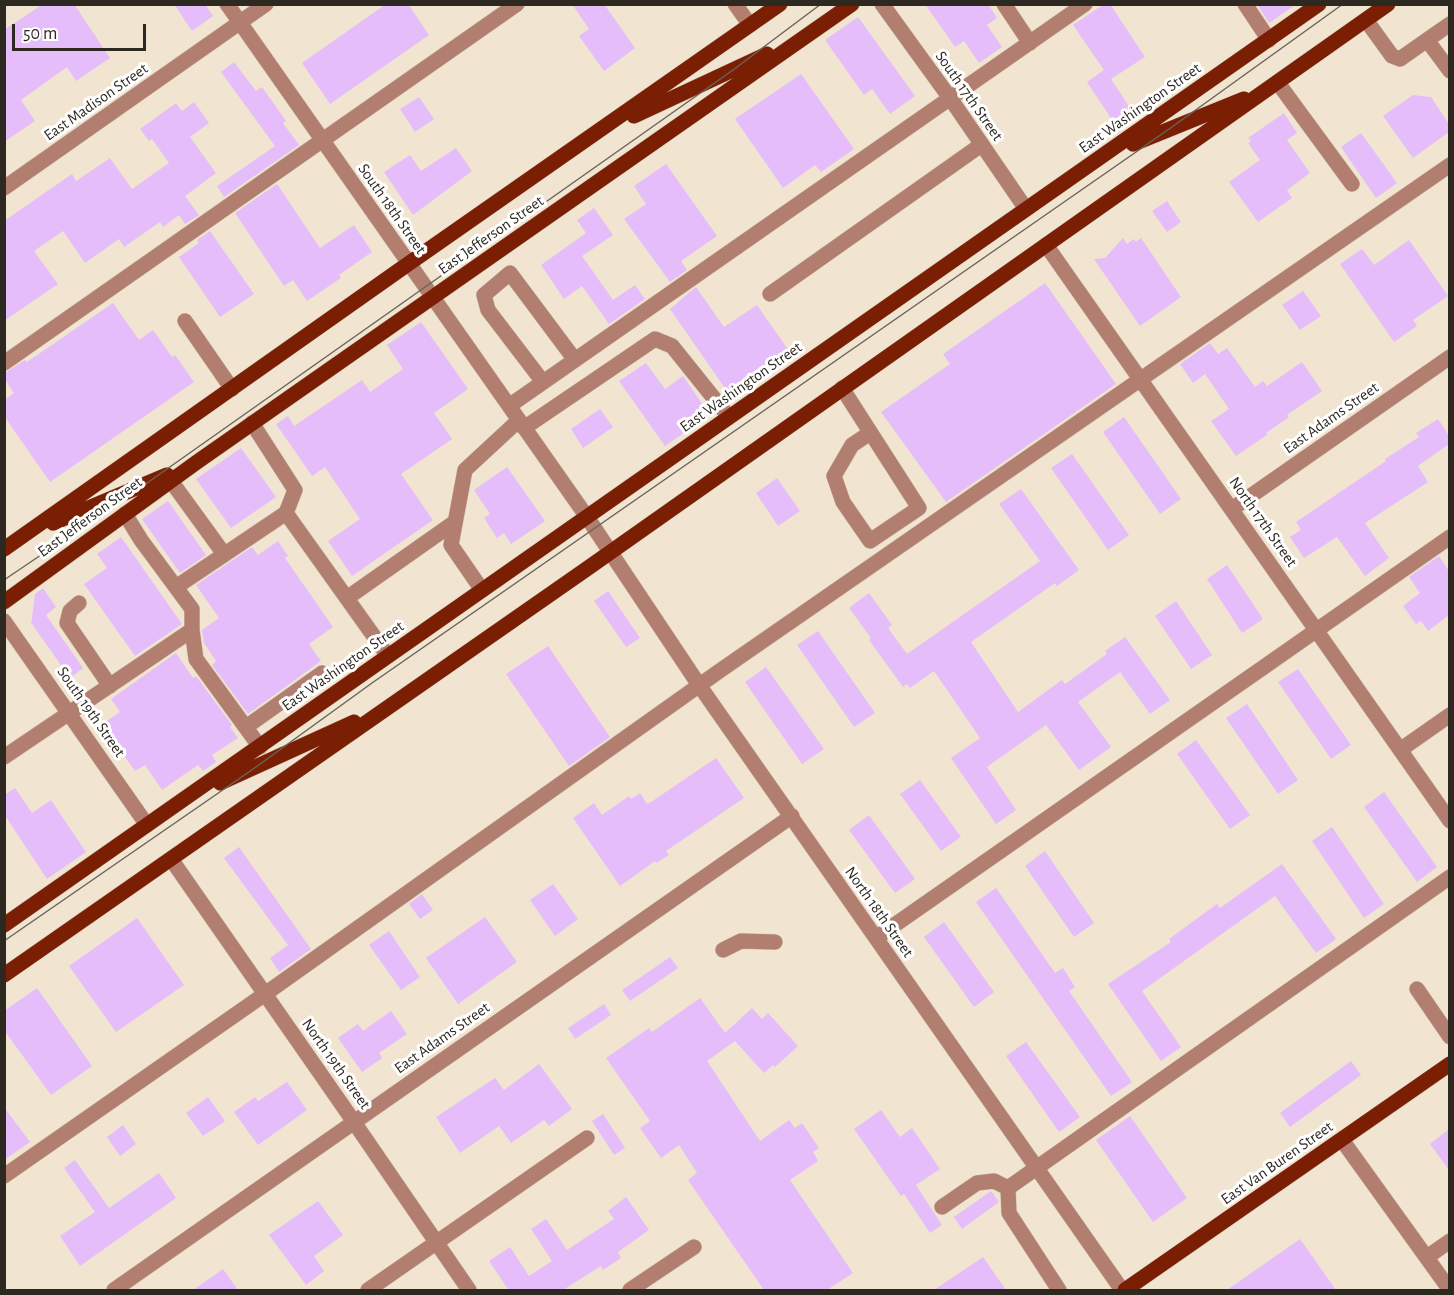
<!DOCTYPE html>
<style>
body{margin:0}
#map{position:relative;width:1454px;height:1295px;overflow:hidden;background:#f1e5d1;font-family:"Alegreya Sans",sans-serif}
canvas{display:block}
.frame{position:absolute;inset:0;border:6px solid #2d2921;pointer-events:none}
.scale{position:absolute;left:12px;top:24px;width:134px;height:27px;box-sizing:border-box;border:3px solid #2d2921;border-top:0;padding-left:8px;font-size:18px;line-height:21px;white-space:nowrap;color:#2d2921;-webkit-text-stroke:4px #fff;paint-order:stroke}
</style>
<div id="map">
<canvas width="1454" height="1295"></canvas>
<div class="frame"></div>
<div class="scale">50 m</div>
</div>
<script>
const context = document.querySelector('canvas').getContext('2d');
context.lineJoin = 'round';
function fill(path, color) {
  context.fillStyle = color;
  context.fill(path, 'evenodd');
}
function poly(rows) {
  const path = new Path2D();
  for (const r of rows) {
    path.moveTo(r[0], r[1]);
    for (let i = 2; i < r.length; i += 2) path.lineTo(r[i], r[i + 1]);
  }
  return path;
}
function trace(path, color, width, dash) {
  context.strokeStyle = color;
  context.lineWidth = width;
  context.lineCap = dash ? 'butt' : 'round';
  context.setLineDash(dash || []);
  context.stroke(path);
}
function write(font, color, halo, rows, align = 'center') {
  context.font = font + ' "Alegreya Sans",sans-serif';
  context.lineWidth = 6;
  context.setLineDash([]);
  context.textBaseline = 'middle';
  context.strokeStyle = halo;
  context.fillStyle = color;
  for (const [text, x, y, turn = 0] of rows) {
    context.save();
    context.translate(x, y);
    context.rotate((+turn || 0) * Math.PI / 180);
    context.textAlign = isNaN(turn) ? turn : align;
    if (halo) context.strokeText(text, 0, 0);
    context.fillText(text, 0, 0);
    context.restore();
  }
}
fill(poly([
 [43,4,74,4,110,58,76,81,67,67,21,100,35,121,4,142,4,30],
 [174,4,205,4,213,16,192,31],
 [386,4,408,4,429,35,330,104,302,63],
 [572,4,604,4,635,48,604,71,579,36,589,29],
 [925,4,988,4,997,18,987,25,1002,47,979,63,964,41,955,47],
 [1104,4,1110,4,1145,57,1111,79,1136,117,1118,129,1087,82,1104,70,1073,25],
 [1257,4,1296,4,1269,23],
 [858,17,915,96,890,114,872,89,864,95,825,40],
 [234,62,256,91,262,87,286,121,283,123,299,145,224,197,217,186,275,146,221,72],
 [801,74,854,149,821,172,815,165,783,188,735,119],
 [1413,95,1431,97,1449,124,1449,132,1413,158,1383,116],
 [419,97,434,119,415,132,400,109],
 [194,102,209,123,190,137,216,173,185,196,199,215,185,224,179,215,163,227,160,222,124,247,119,239,85,263,63,231,34,251,58,284,4,321,4,221,72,174,76,181,110,158,132,189,169,163,152,139,149,141,140,129,176,103,182,111],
 [1284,113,1297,133,1287,140,1310,173,1287,190,1292,198,1258,222,1229,182,1260,160,1248,143,1251,141,1248,138],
 [1361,133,1397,183,1376,198,1341,147],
 [456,148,472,171,413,215,384,172,410,155,421,171],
 [666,164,717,236,681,261,687,270,670,282,624,219,646,204,634,186],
 [277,184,320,248,354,225,372,252,339,275,341,278,307,301,293,280,284,286,235,213],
 [1167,201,1181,222,1167,232,1152,211],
 [594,208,613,235,582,256,613,300,635,285,645,299,609,324,582,286,564,299,541,265,586,233,577,220],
 [210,231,254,294,220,317,179,257,199,243,197,240],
 [1123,238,1127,244,1134,239,1136,242,1141,238,1181,297,1140,326,1094,259,1105,258],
 [1409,240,1448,296,1413,320,1417,326,1394,342,1340,264,1362,249,1374,265],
 [1045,283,1116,384,946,502,881,412,950,364,943,354],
 [696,287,724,327,757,305,794,358,770,375,765,368,729,394,670,309],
 [1303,291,1321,316,1300,330,1282,305],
 [113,303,139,340,153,330,172,357,175,355,194,382,50,482,4,416,4,400,14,393,4,378,4,373,25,360,27,362],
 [421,322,468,389,434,413,452,439,401,474,433,520,352,576,328,541,360,519,325,467,312,476,276,424,288,416,294,426,362,380,370,392,403,369,387,345],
 [1210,343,1218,354,1227,348,1255,387,1263,381,1267,386,1302,362,1322,391,1287,415,1289,417,1266,433,1267,435,1236,456,1211,421,1229,409,1205,374,1193,383,1180,364],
 [646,363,665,389,683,376,710,415,665,446,619,381],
 [600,409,613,427,583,448,571,429],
 [1124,417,1181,499,1160,514,1103,432],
 [1438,419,1449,436,1449,444,1418,466,1428,482,1365,523,1389,558,1365,576,1337,537,1304,558,1290,537,1301,530,1296,522,1386,461,1385,459,1419,437,1416,433],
 [241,448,276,497,231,528,196,479],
 [1072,454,1129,535,1108,550,1051,468],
 [507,467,545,521,511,544,504,533,497,538,484,518,490,514,474,490],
 [777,478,800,511,778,526,756,493],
 [1021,489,1079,570,1057,586,1055,583,971,642,1018,712,1062,680,1065,684,1107,654,1105,651,1125,637,1170,700,1150,714,1120,672,1078,702,1111,747,1079,770,1046,725,987,767,1016,810,996,824,951,758,980,738,934,671,910,688,907,684,903,687,869,640,871,638,849,608,869,593,892,625,888,628,907,654,1040,561,999,504],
 [168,501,206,555,180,573,142,519],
 [121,537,182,624,135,656,84,584,107,568,97,554],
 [278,541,288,556,285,558,333,627,309,644,321,661,248,714,212,665,216,661,204,643,202,630,219,618,196,585,252,547,258,555],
 [1439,556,1449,571,1449,615,1428,631,1421,621,1416,624,1403,606,1420,593,1409,577],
 [1227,565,1263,619,1242,633,1207,579],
 [43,588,56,607,46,615,83,668,70,678,32,624,31,625,35,594],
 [608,591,640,638,626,647,594,601],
 [1176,601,1212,655,1191,669,1155,616],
 [818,631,875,713,854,727,797,645],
 [548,646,610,737,569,766,506,674],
 [176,653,193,678,196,676,232,725,230,727,238,738,212,755,216,762,203,771,198,765,162,790,145,765,135,771,102,724,120,712,111,699],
 [766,667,824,749,802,764,745,682],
 [1298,669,1351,745,1331,759,1278,682],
 [1247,704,1298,780,1278,794,1226,718],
 [1196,740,1250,815,1230,829,1177,754],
 [716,758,744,798,666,851,669,855,656,863,655,861,620,886,573,818,594,803,602,815,629,796,631,799,640,793,647,804,651,802],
 [920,780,961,837,941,851,900,794],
 [15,788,32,813,51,800,86,852,47,879,4,814,4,795],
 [1384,792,1437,867,1417,882,1364,807],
 [869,815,915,879,895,893,849,830],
 [1332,827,1384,904,1364,918,1312,841],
 [239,847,311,949,279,972,270,958,288,945,224,858],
 [1045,851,1094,923,1074,937,1025,866],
 [1282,864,1336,939,1316,953,1275,896,1142,991,1181,1047,1161,1061,1108,984,1171,942,1169,939,1217,904,1220,908],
 [553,884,578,919,555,936,530,900],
 [996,888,1055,973,1063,968,1075,987,1069,991,1132,1082,1111,1096,976,902],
 [422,894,433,910,420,919,409,904],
 [485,917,517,962,458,1004,426,958],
 [137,918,184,985,116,1032,69,966],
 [944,922,994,992,974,1007,924,937],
 [389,931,420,977,401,990,369,945],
 [670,957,678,968,630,1001,622,990],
 [37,988,92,1066,51,1095,4,1030,4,1011],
 [700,998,725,1033,752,1008,762,1019,768,1013,798,1046,775,1067,773,1065,764,1073,735,1041,707,1061,760,1141,789,1120,795,1128,802,1123,819,1148,813,1152,818,1161,790,1180,853,1273,827,1290,764,1290,688,1180,697,1173,679,1145,661,1158,640,1128,650,1121,606,1058,649,1028,652,1032],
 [604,1004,611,1015,575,1039,568,1028],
 [391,1011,407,1034,379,1053,382,1058,362,1072,338,1038,358,1024,363,1031],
 [1026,1042,1080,1117,1059,1132,1006,1056],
 [1351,1061,1361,1075,1290,1127,1280,1113],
 [539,1064,572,1109,549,1126,544,1120,511,1143,499,1126,460,1153,436,1117,495,1078,504,1090],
 [287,1082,307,1110,258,1145,234,1112,255,1097,258,1101],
 [208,1097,225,1121,203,1136,186,1113],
 [4,1107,30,1142,4,1160],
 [881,1110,900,1137,912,1128,940,1169,916,1185,942,1225,930,1233,904,1194,901,1196,854,1129],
 [603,1114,625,1148,614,1155,592,1121],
 [1130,1116,1187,1198,1153,1222,1096,1140],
 [123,1125,136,1144,120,1156,107,1137],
 [1449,1129,1449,1170,1430,1144],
 [75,1160,109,1208,159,1173,176,1198,80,1266,60,1236,95,1212,64,1168],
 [991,1191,999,1202,962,1229,954,1217],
 [626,1197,649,1230,618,1252,621,1258,603,1270,601,1266,563,1290,506,1290,508,1289,489,1261,510,1247,529,1276,552,1261,531,1229,546,1219,567,1250,614,1219,608,1211],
 [318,1201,343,1235,314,1256,324,1271,306,1285,269,1235],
 [1300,1239,1336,1290,1227,1290],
 [983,1257,1006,1290,934,1290],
 [223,1269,238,1290,193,1290]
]), '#e5bdfa');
const minor = poly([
 [227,4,587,517,699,685,1122,1290],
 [735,4,750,25],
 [882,4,950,98,1026,209],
 [1004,4,1030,43],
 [1245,4,1269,40],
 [1366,20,1392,56,1400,59,1427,40,1450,71],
 [1427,40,1450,24],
 [1278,83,1352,184],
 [4,188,266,4],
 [1046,245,1450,821],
 [770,294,981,145],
 [185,321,232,389],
 [4,363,517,4],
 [543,382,488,310,484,295,510,273,575,360],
 [842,388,919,508,870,541,843,502,834,476,852,445,870,433],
 [509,406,1085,4],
 [252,423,295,490,286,513,388,656],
 [524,428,655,339,672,346,729,417],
 [171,481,224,554],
 [1232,509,1450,357],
 [125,514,141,540,192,609,192,630,196,659,260,747],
 [176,587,286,513],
 [482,590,451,545,465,470,519,420],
 [347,598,455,522],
 [79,603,70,611,67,623,110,686],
 [4,621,147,825],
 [246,727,322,673],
 [1400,750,1450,715],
 [4,757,192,630],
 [171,859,345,1109,469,1290],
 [876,938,1450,537],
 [723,950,741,941,775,942],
 [1417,989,1450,1037],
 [1342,1140,1450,1290],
 [4,1176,265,994,718,672,1450,165],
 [1008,1188,1009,1213,1059,1290],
 [942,1207,977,1183,994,1181,1008,1188,1450,877],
 [1427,1257,1450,1241],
 [114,1290,792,816],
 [368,1290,587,1138],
 [630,1290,694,1247]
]);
const major = poly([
 [634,116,767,54],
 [1133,144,1244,99],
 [53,523,167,475],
 [4,549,408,264,780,4],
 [4,602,197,462,852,4],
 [220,783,354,722],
 [4,925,1319,4],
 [4,975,588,568,1388,4],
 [1125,1290,1450,1064]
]);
trace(minor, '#cec3b1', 16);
trace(major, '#cec3b1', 16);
trace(minor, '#b27e70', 15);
trace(major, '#7b1f04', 15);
trace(poly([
 [4,580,140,488,733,70,821,4],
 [4,941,256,767,372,683,1172,127,1343,4]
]), '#6b6458', 1.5);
write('16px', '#2d2921', '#fff', [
 ["South 17th Street",969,96,55],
 ["East Madison Street",96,102,-35],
 ["East Washington Street",1140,108,-35],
 ["South 18th Street",392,209,55],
 ["East Jefferson Street",491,235,-35],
 ["East Washington Street",741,387,-35],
 ["East Adams Street",1331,418,-35],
 ["East Jefferson Street",90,517,-36],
 ["North 17th Street",1263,522,55],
 ["East Washington Street",343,666,-35],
 ["South 19th Street",91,712,55],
 ["North 18th Street",879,912,55],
 ["East Adams Street",442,1038,-35],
 ["North 19th Street",336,1064,55],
 ["East Van Buren Street",1277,1163,-35]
]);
</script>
